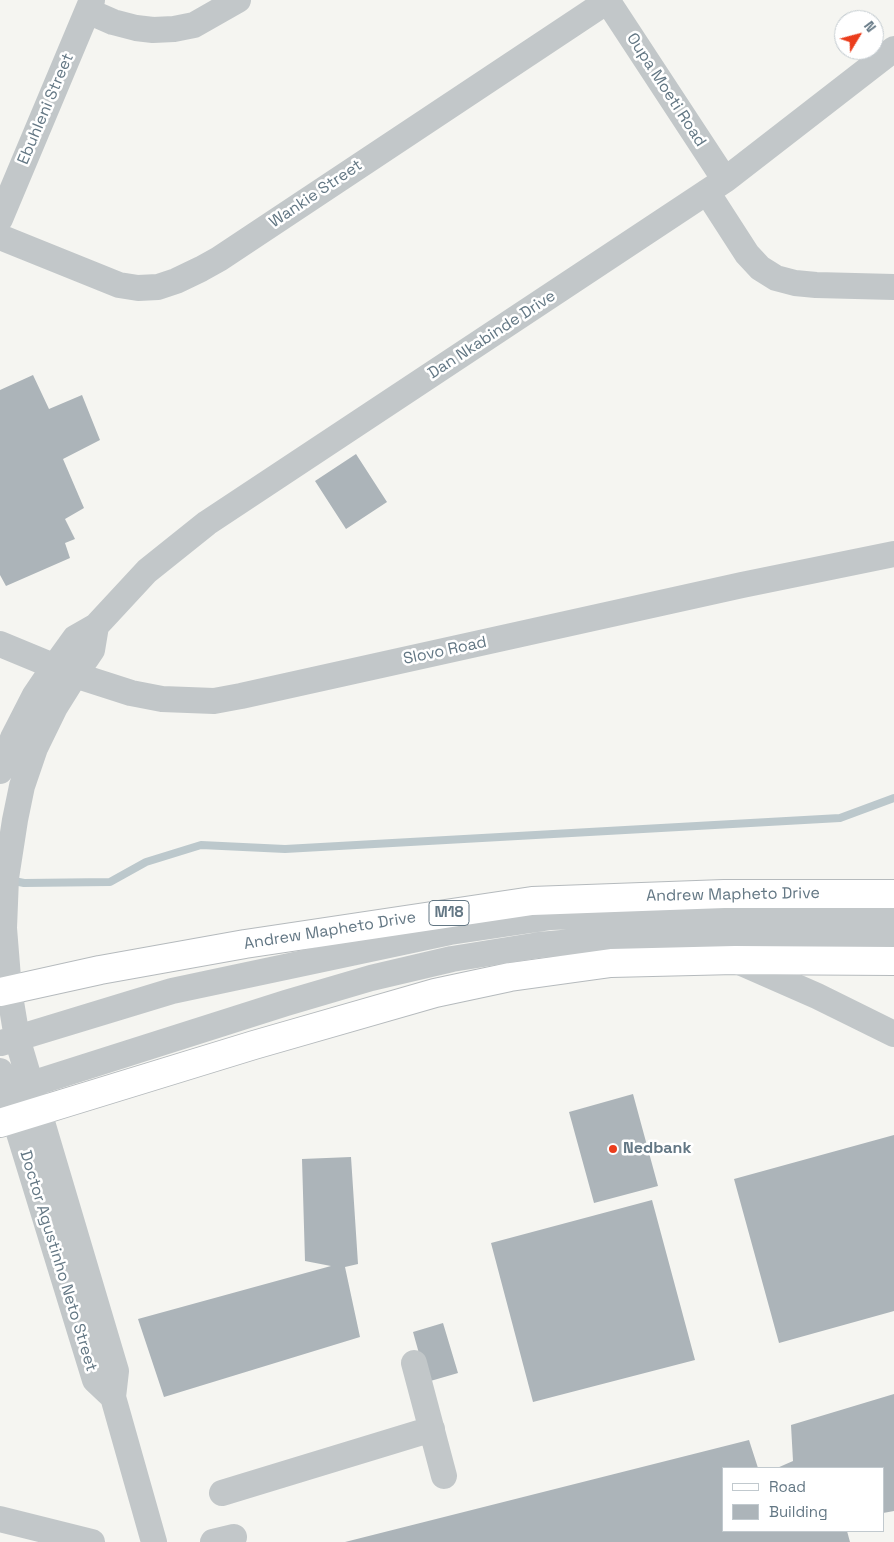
<!DOCTYPE html>
<style>
body{margin:0}
#map{position:relative;width:894px;height:1542px;overflow:hidden;background:#f5f5f1;font-family:"Space Grotesk",sans-serif}
canvas{display:block}
.legend{position:absolute;left:722px;top:1467px;width:162px;height:65px;box-sizing:border-box;background:#fff;border:1px solid #c1c9ce;margin:0;padding:6px 9px;list-style:none;font-size:15px;color:#637784}
.legend li{display:flex;align-items:center;gap:10px;height:25px}
.legend b{width:25px;border:1px solid #c1c9ce}
.north{position:absolute;left:834px;top:10px;width:50px;height:50px;box-sizing:border-box;background:#fff;border:1px solid #c1c9ce;border-radius:50%;rotate:53deg;font-size:14px;font-weight:700;line-height:20px;text-align:center;color:#637784}
.north::after{content:'';display:block;margin:auto;width:18px;height:22px;background:#eb3d1c;clip-path:polygon(50% 0,100% 100%,50% 72%,0 100%)}
</style>
<div id="map">
<canvas width="894" height="1542"></canvas>
<ul class="legend">
<li><b style="height:6px;background:#fff"></b>Road</li>
<li><b style="height:14px;background:#acb4b9"></b>Building</li>
</ul>
<div class="north">N</div>
</div>
<script>
const context = document.querySelector('canvas').getContext('2d');
context.lineJoin = 'round';
function poly(rows) {
  const path = new Path2D();
  for (const r of rows) {
    path.moveTo(r[0], r[1]);
    for (let i = 2; i < r.length; i += 2) path.lineTo(r[i], r[i + 1]);
  }
  return path;
}
function trace(path, color, width, dash) {
  context.strokeStyle = color;
  context.lineWidth = width;
  context.lineCap = dash ? 'butt' : 'round';
  context.setLineDash(dash || []);
  context.stroke(path);
}
function fill(path, color) {
  context.fillStyle = color;
  context.fill(path, 'evenodd');
}
function write(font, color, halo, rows, align = 'center') {
  context.font = font + ' "Space Grotesk",sans-serif';
  context.lineWidth = 5;
  context.setLineDash([]);
  context.textBaseline = 'middle';
  context.strokeStyle = halo;
  context.fillStyle = color;
  for (const [text, x, y, turn = 0] of rows) {
    context.save();
    context.translate(x, y);
    context.rotate((+turn || 0) * Math.PI / 180);
    context.textAlign = isNaN(turn) ? turn : align;
    if (halo) context.strokeText(text, 0, 0);
    context.fillText(text, 0, 0);
    context.restore();
  }
}
trace(poly([
 [9,880,24,883,110,882,146,862,201,845,285,849,840,818,894,798]
]), '#bcc8cc', 8);
fill(poly([
 [33,375,49,409,82,395,100,440,63,459,84,508,65,519,75,539,65,543,70,558,6,586,0,575,0,390],
 [356,454,387,502,346,529,315,481],
 [633,1094,658,1186,594,1203,569,1112],
 [894,1135,894,1311,779,1343,734,1179],
 [351,1157,358,1264,345,1267,360,1337,164,1397,138,1319,331,1266,305,1261,302,1159],
 [652,1200,695,1360,533,1402,491,1243],
 [443,1323,458,1373,427,1382,413,1332],
 [894,1394,894,1511,883,1513,883,1468,777,1468,793,1461,791,1425],
 [749,1440,758,1468,723,1468,723,1531,847,1531,850,1542,345,1542]
]), '#acb4b9');
const major = poly([
 [0,992,100,970,245,944,532,901,724,894,894,894],
 [0,1123,254,1045,435,993,510,977,611,963,735,960,894,961]
]);
trace(major, '#b5babd', 30);
trace(poly([
 [607,0,725,180],
 [88,11,113,22,136,28,153,30,174,29,194,25,238,0],
 [707,192,747,254,760,268,776,278,795,283,816,285,894,287],
 [0,219,92,0],
 [0,237,119,285,138,288,158,287,176,281,201,269,219,259,609,0],
 [96,626,92,650,75,675,55,707,35,748,22,786,15,820,6,878,4,928,9,990,17,1038,116,1371,113,1397,154,1542],
 [0,644,75,675,131,693,162,699,214,701,241,696,742,585,894,554],
 [0,771,13,738,35,695,54,667,75,638,96,626,147,571,207,523,725,180,894,49],
 [735,960,817,996,894,1034],
 [1,1043,172,991,450,932,551,917,691,912,894,914],
 [0,1071,95,1380,113,1397],
 [0,1094,286,1003,371,978,452,959,539,945,618,938,894,937],
 [414,1363,444,1476],
 [222,1493,432,1429],
 [0,1519,92,1542],
 [213,1542,234,1537]
]), '#c2c7c9', 26);
trace(major, '#fff', 28);
for (const [x, y, r, color] of [
 [613,1149,5,"#eb3d1c"]
]) {
  const dot = new Path2D();
  dot.arc(x, y, r, 0, 2 * Math.PI);
  context.fillStyle = color;
  context.fill(dot);
  trace(dot, '#fff', 2);
}
for (const [x, y, w] of [
 [449,913,40]
]) {
  const box = new Path2D();
  box.roundRect(x - w / 2, y - 12.5, w, 25, 4);
  context.fillStyle = '#fff';
  context.fill(box);
  trace(box, '#637784', 1);
}
write('bold 15px', '#637784', null, [
 ["M18",449,913]
]);
write('16px', '#637784', '#fff', [
 ["Oupa Moeti Road",666,90,57],
 ["Ebuhleni Street",46,109,-67],
 ["Wankie Street",316,194,-34],
 ["Dan Nkabinde Drive",492,335,-33],
 ["Slovo Road",445,651,-12],
 ["Andrew Mapheto Drive",733,895,-1],
 ["Andrew Mapheto Drive",330,931,-9],
 ["Doctor Agustinho Neto Street",58,1261,73]
]);
write('bold 16px', '#637784', '#fff', [
 ["Nedbank",623,1149]
], 'left');
</script>
